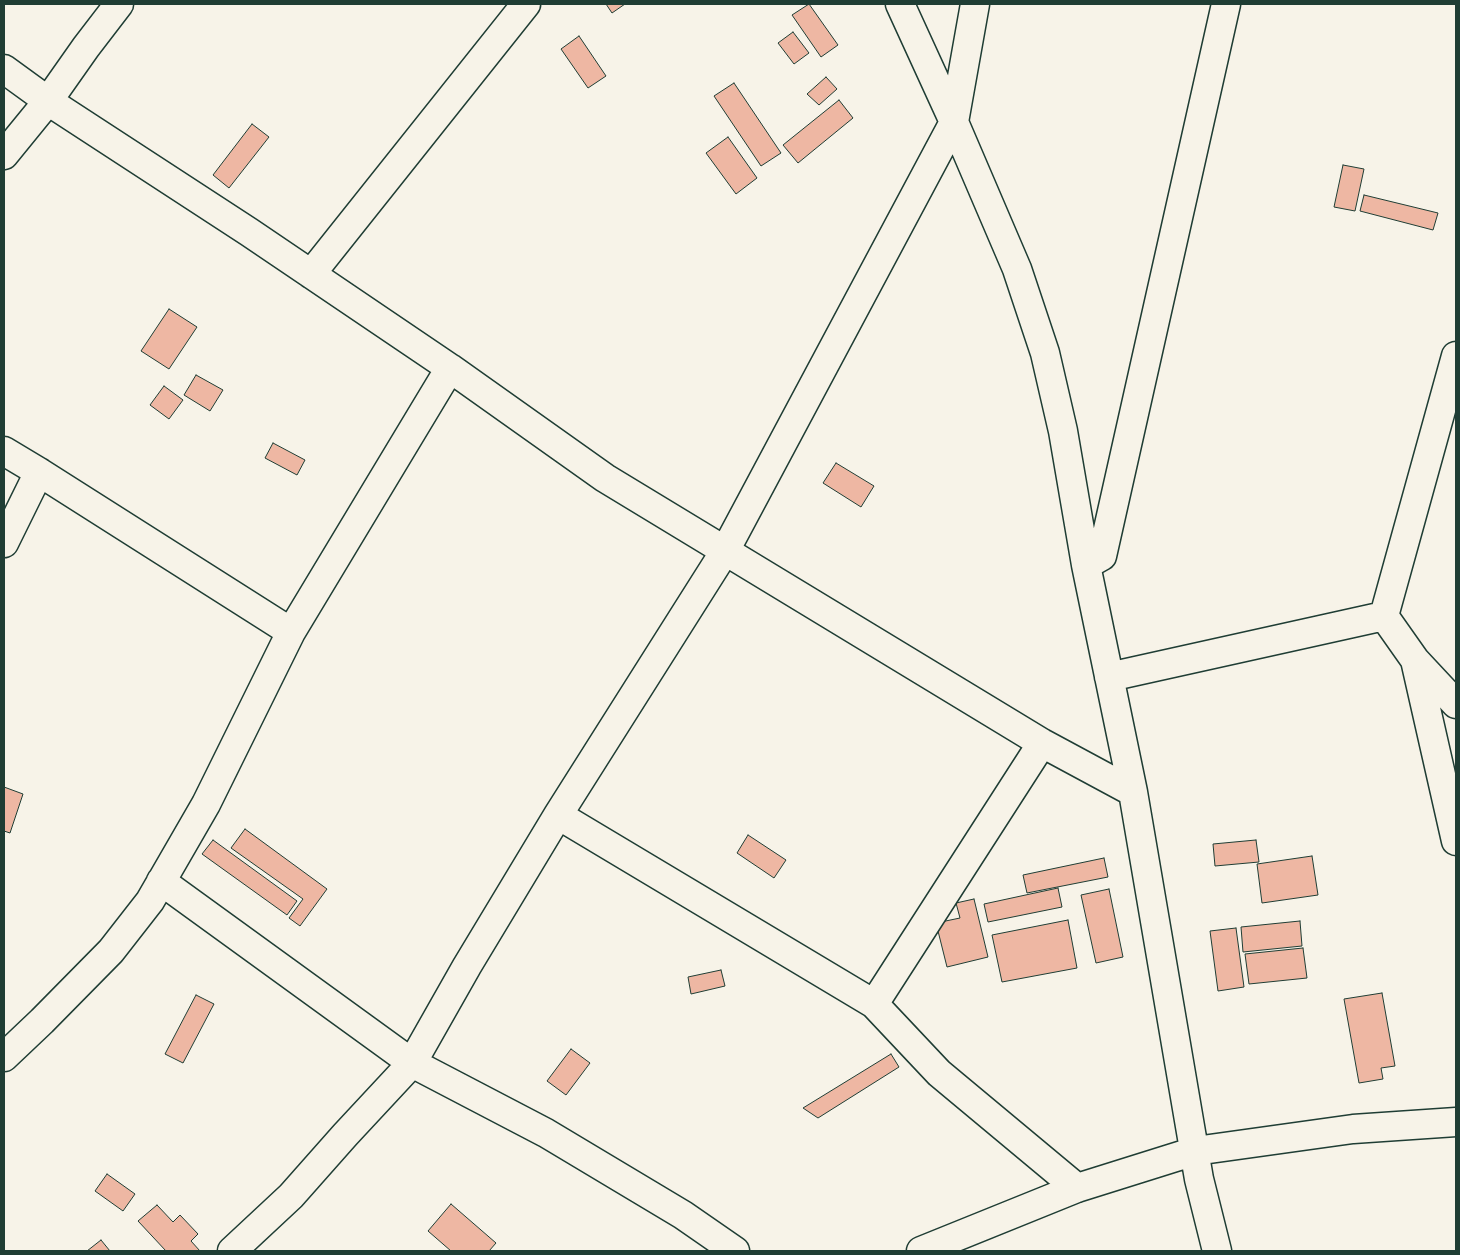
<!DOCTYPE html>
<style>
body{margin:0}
#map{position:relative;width:1460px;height:1255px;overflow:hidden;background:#f7f3e8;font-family:"Architects Daughter",sans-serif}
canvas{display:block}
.frame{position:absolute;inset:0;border:5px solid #1f3d34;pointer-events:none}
</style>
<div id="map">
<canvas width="1460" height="1255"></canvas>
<div class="frame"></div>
</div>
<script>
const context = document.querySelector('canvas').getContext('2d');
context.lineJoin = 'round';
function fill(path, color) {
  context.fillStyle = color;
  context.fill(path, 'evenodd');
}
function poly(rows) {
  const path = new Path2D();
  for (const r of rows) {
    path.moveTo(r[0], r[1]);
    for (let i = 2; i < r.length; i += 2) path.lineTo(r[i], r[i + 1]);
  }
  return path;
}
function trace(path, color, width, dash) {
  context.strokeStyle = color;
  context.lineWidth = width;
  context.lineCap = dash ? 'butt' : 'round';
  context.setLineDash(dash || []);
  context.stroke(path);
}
const building = poly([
 [606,4,625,4,612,13,606,4],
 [809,4,838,45,821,57,792,15,809,4],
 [793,32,809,53,794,64,778,43,793,32],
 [579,36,606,76,588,88,561,49,579,36],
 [826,77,837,89,819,105,807,94,826,77],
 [734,83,781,153,761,166,714,96,734,83],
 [839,100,853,118,798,163,783,145,839,100],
 [252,124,269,137,229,188,213,175,252,124],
 [728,137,757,178,736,194,706,153,728,137],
 [1343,165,1364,169,1355,211,1334,207,1343,165],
 [1364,195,1438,213,1433,230,1360,211,1364,195],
 [169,309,197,327,169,369,141,351,169,309],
 [196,375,223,390,210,411,184,395,196,375],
 [164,386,183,400,169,419,150,405,164,386],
 [273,443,305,460,297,475,265,458,273,443],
 [836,463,874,486,861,507,823,483,836,463],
 [4,787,23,794,10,833,4,831,4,787],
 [245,829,327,889,300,926,289,918,303,899,231,848,245,829],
 [748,835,786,860,774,878,737,853,748,835],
 [213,840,297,901,287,915,202,854,213,840],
 [1256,840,1259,862,1215,866,1213,844,1256,840],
 [1312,856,1318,895,1262,903,1257,864,1312,856],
 [1104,858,1108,877,1027,893,1023,875,1104,858],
 [1058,888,1062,907,988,922,984,904,1058,888],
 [1109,889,1123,957,1096,963,1081,895,1109,889],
 [974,899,988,957,947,967,936,923,960,918,956,903,974,899],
 [1068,920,1077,968,1002,982,992,935,1068,920],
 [1300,921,1302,946,1243,952,1241,927,1300,921],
 [1236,928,1244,987,1218,991,1210,931,1236,928],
 [1303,948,1307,978,1249,984,1245,954,1303,948],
 [721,970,725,986,691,994,688,977,721,970],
 [1382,993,1395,1066,1381,1068,1383,1079,1359,1083,1344,999,1382,993],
 [196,995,214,1004,183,1063,165,1054,196,995],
 [571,1049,590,1063,566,1095,547,1081,571,1049],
 [891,1054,899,1067,818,1118,803,1108,891,1054],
 [107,1174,135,1194,123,1211,95,1191,107,1174],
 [451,1204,496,1243,489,1251,451,1251,428,1231,451,1204],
 [157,1205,173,1222,180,1215,198,1234,191,1241,200,1251,166,1251,138,1221,157,1205],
 [101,1240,110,1251,87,1251,101,1240]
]);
fill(building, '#eeb7a3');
trace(building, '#1f3d34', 1);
const minor = poly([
 [900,4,954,122,1017,269,1045,353,1063,431,1086,565,1133,792,1199,1179,1217,1251],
 [4,69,48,101,249,232,450,368,605,478,1042,743,1133,792],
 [4,155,48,101,86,47,119,4],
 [311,274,526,4],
 [4,451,39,472,291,632],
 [4,543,39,472],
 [1086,565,1102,556,1226,4],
 [1384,616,1456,356],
 [1384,616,1415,660,1456,704],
 [1415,660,1456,841],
 [1109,677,1384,616],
 [558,815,874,1004,939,1073,1077,1188],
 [161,881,412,1063,546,1133,683,1215,735,1251],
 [874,1004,1042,743],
 [4,1057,42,1021,111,951,150,901,206,804,291,632,450,368],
 [232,1251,291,1196,345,1135,412,1063,467,966,558,815,725,551,954,122,975,4],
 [921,1251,1077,1188,1195,1151,1353,1129,1456,1122]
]);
trace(minor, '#1f3d34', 31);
trace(minor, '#f7f3e8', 28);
</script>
